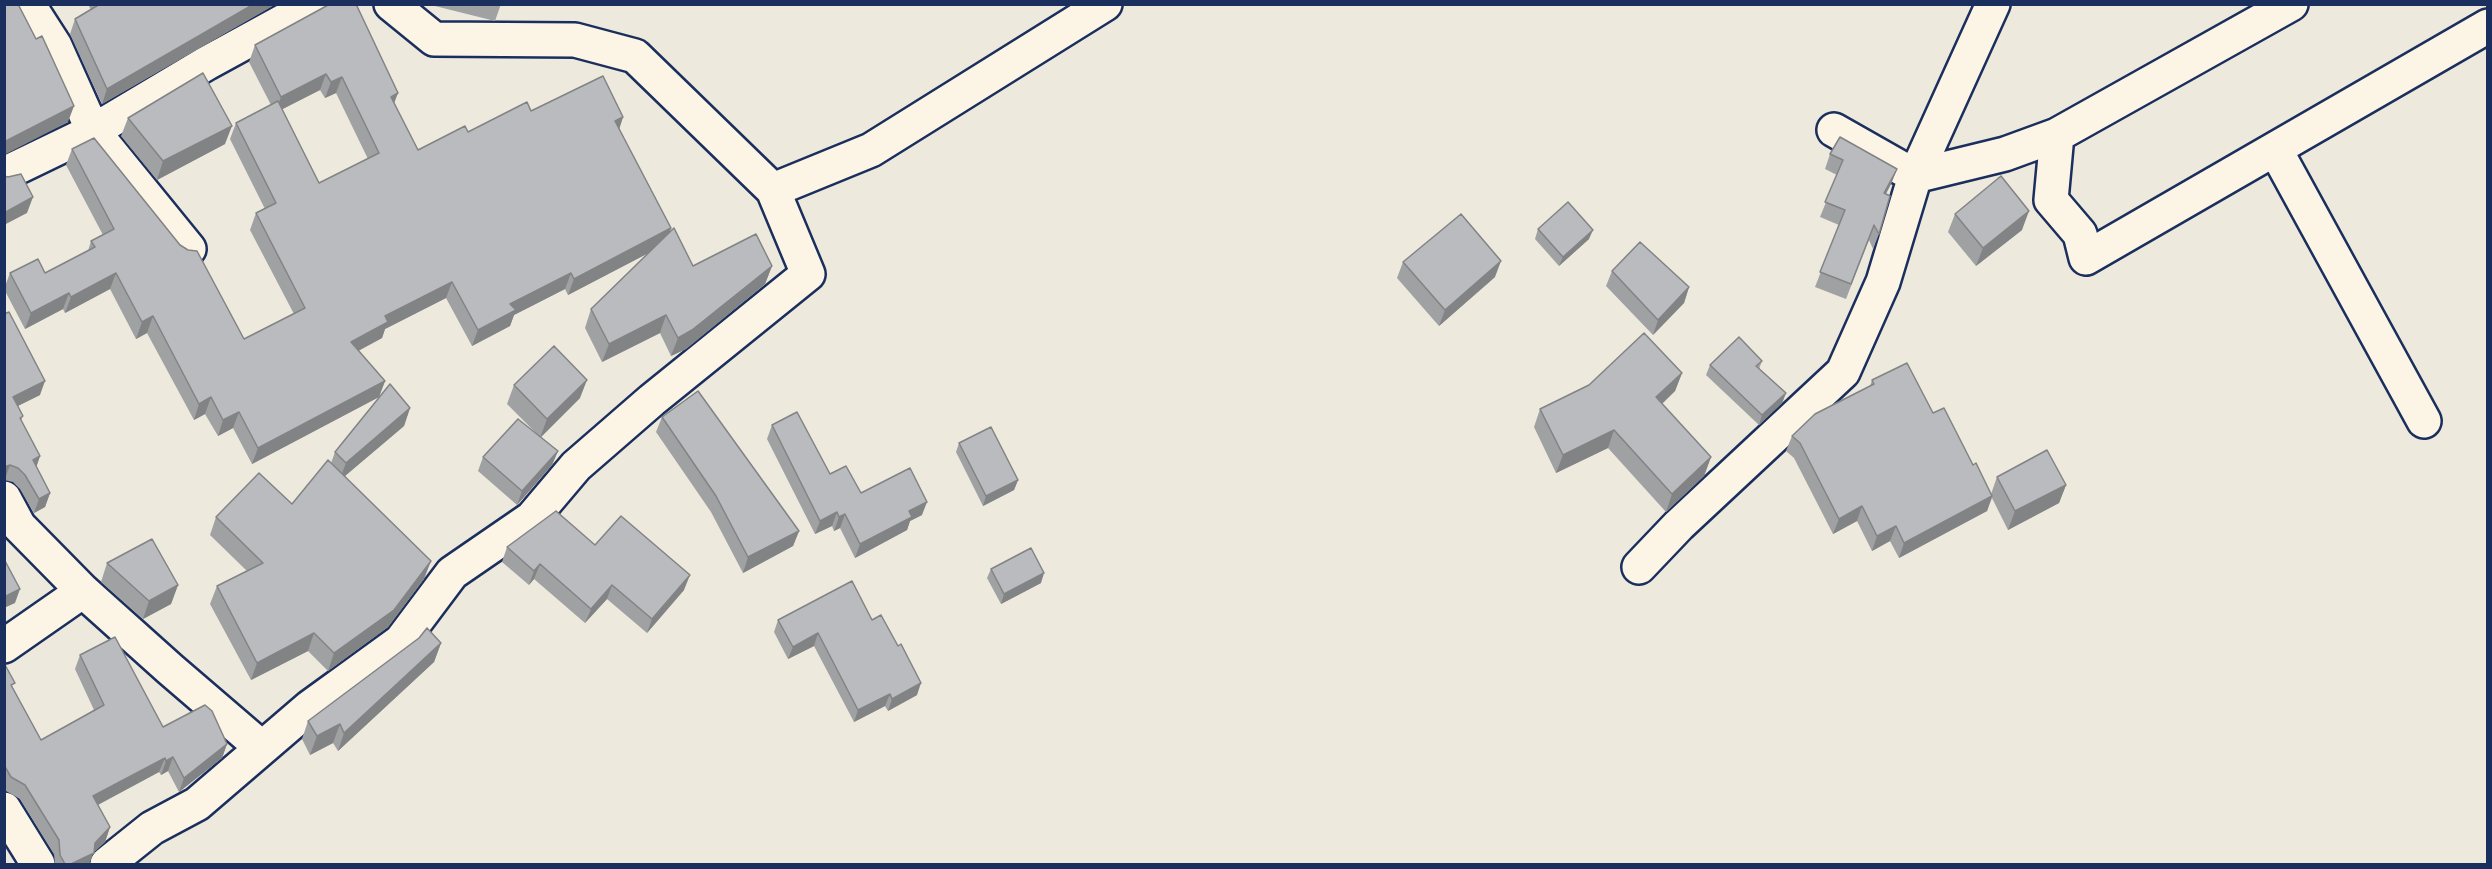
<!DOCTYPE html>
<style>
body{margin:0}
#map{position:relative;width:2492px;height:869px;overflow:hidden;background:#eee9dd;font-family:"Shantell Sans",sans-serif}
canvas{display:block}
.frame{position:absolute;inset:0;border:6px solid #1b2f5e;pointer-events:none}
</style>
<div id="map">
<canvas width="2492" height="869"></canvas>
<div class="frame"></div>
</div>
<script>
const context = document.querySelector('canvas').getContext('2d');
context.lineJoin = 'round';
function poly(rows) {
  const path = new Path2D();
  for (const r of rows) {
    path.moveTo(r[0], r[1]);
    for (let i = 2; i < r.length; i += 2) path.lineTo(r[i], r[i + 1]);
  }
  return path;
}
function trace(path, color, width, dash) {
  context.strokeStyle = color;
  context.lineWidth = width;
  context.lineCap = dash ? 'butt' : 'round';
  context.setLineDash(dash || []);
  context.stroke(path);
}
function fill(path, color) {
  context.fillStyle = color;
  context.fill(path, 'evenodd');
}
const minor = poly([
 [28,4,55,46,93,131,189,249],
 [391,4,434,39,575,40,635,56,773,190,871,150,1105,4],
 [1834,130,1915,176,2005,154,2057,135,2291,4],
 [2057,135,2051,200,2080,234,2086,258,2488,26],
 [2275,149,2424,421],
 [4,174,93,131,207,63,315,4],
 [4,498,19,526,83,591,170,669,262,748],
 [1639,567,1679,525,1843,372,1883,282,1915,176,1993,4],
 [4,646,83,591],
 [4,809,38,864],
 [107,864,152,828,197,804,310,707,401,641,452,573,532,518,576,466,652,400,808,274,773,190]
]);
trace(minor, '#1b2f5e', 38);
trace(minor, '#fcf5e5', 33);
fill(poly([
 [88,4,276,4,102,104,70,34,75,19,91,10],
 [330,4,394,104,418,150,531,111,623,117,619,129,671,228,670,231,693,266,772,266,765,284,686,349,671,356,660,333,602,362,585,328,591,309,648,253,568,295,565,289,514,315,510,326,472,346,446,298,385,329,382,338,358,351,385,381,379,397,252,464,233,428,218,436,205,414,194,420,147,333,136,339,110,289,65,313,63,309,25,329,4,289,10,273,45,273,88,251,91,241,103,235,66,165,72,149,244,339,294,314,250,230,256,213,265,209,230,139,236,123,271,105,249,62,255,45],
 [320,90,325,98,336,93,368,159,319,183,282,109],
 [427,4,501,4,495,21],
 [128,118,225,144,157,180,121,136],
 [1830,154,1897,169,1891,184,1886,194,1879,234,1873,249,1869,240,1846,299,1815,287,1839,225,1820,217,1837,175,1825,169],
 [1955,214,2022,230,1976,266,1948,232],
 [1538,229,1589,239,1559,266,1535,239],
 [1403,262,1495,277,1439,326,1397,278],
 [1612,271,1689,287,1684,303,1653,335,1606,286],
 [4,314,40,395,17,406,23,416,21,421,40,456,36,467,50,493,45,507,34,513,20,489,13,482,4,480],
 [1762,361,1759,369,1786,393,1782,403,1759,425,1706,375,1710,365],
 [1682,373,1675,391,1662,404,1711,457,1704,476,1666,512,1608,448,1556,473,1534,427,1540,409],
 [1872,380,1933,413,1973,465,1991,494,1997,477,2066,485,2059,503,2008,530,1992,498,1987,511,1899,558,1890,541,1872,551,1857,521,1833,534,1794,458,1786,451,1792,436,1870,386],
 [514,385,580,398,541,437,558,451,552,465,517,505,478,471,483,457,537,434,507,404],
 [410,408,404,426,345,476,424,579,388,627,328,671,308,651,251,680,210,604,217,586,247,571,210,535,216,517,292,504,331,463,335,452],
 [662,417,799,531,793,546,743,573,711,512,656,432],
 [772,425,830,474,861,493,922,515,910,521,907,530,855,558,840,528,834,531,832,526,815,534,767,439],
 [959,443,1018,480,1014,490,983,506,956,452],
 [595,545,684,590,647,633,607,599,585,623,534,579,529,585,502,562,507,547],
 [107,563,178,585,171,604,143,619,101,582],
 [991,569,1041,583,1001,604,987,578],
 [778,620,872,620,917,695,888,711,885,706,854,722,814,646,788,659,774,632],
 [441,643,434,662,338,751,333,743,310,755,302,739,308,721],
 [80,655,163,727,227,744,222,758,179,792,168,771,161,775,159,772,98,805,110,827,105,842,93,853,89,864,55,864,54,854,20,799,6,791,4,789,4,663,13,688,41,740,94,710,75,669]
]), '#a0a1a3');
fill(poly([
 [254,4,276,4,102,104,107,89],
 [326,74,320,90,275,113,281,97],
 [342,77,336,93,325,98,331,82],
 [398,93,392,109,391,97],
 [74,106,68,122,4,155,4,142],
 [623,117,618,133,615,121],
 [232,126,225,144,157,180,163,161],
 [1897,169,1891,184,1878,208,1884,193],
 [33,197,27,213,4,225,4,213],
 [2029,211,2022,230,1976,266,1983,248],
 [671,228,666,244,568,295,574,279],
 [1593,230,1589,239,1559,266,1563,257],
 [1501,261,1495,277,1439,326,1445,310],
 [772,266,765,284,686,349,671,356,678,338],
 [116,273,110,289,65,313,71,297],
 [571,273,565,289,514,315,510,326,472,346,478,330,510,304],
 [452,282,446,298,385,329,382,338,345,358,351,342,385,316],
 [1689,287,1684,303,1653,335,1658,320],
 [69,293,63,309,25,329,31,313],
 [666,315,660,333,602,362,609,344],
 [153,316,147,333,136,339,142,322],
 [1682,373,1675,391,1649,416,1656,397],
 [587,380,580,398,540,438,547,419],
 [45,381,40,395,8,411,13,397],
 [385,381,379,397,252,464,258,448],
 [1786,393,1782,403,1759,425,1762,415],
 [211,397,205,414,194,420,199,404],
 [410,408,404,426,339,481,346,463],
 [239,412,233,428,218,436,223,420],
 [1614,430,1608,448,1556,473,1563,455],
 [558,451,552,465,517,505,522,491],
 [40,456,35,471,33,460],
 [1711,457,1704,476,1666,512,1672,494],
 [10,465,5,479,4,480,4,467],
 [1018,480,1014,490,983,506,986,496],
 [2066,485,2059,503,2008,530,2015,511],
 [50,493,45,507,34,513,39,499],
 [1992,496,1987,511,1899,558,1904,543],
 [927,502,922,515,910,521,907,530,855,558,860,544,909,511],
 [1862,506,1857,521,1833,534,1839,519],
 [837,512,832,526,815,534,820,521],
 [845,514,840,528,834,531,839,517],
 [1896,526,1890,541,1872,551,1877,536],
 [799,531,793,546,743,573,748,557],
 [431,561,424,579,388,627,328,671,334,653],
 [540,564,534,579,529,585,534,571],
 [1044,573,1041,583,1001,604,1004,594],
 [690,575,684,590,647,633,652,619],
 [178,585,171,604,143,619,149,601],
 [612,585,607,599,585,623,591,609],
 [20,589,15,603,4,608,4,597],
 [314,633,308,651,251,680,257,663],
 [818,633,814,646,788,659,793,647],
 [441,643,434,662,338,751,344,733],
 [921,683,917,695,888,711,892,699],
 [890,694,885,706,854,722,858,710],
 [340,724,333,743,310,755,317,736],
 [227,744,222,758,179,792,184,778],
 [173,757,168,771,161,775,166,761],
 [165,758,159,772,88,810,93,796],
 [110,827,105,842,93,853,89,864,71,864]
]), '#828385');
const building = poly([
 [4,4,18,4,36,39,42,36,74,106,4,142,4,4],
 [100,4,254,4,107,89,75,19,100,4],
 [330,4,356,4,398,93,391,97,418,150,465,126,468,132,527,102,531,111,603,76,623,117,615,121,671,228,574,279,571,273,510,304,516,310,478,330,452,282,385,316,388,322,351,342,385,381,258,448,239,412,223,420,211,397,199,404,153,316,142,322,116,273,71,297,69,293,31,313,10,273,38,259,45,273,95,247,91,241,114,229,72,149,94,138,180,245,188,250,197,251,244,339,305,308,256,213,276,203,236,123,278,101,319,183,379,153,342,77,331,82,326,74,281,97,255,45,330,4],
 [203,73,232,126,163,161,128,118,203,73],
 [1840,137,1897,169,1884,193,1890,196,1879,234,1874,225,1851,284,1820,272,1845,210,1825,202,1843,160,1830,154,1840,137],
 [21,174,33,197,4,213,4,176,8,177,21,174],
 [2001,176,2029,211,1983,248,1955,214,2001,176],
 [1568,202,1593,230,1563,257,1538,229,1568,202],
 [1461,214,1501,261,1445,310,1403,262,1461,214],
 [674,228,693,266,756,234,772,266,692,330,678,338,666,315,609,344,591,309,674,228],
 [1640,242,1689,287,1658,320,1612,271,1640,242],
 [9,312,45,381,13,397,23,416,20,418,40,456,33,460,50,493,39,499,25,475,18,468,10,465,4,467,4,314,9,312],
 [1644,333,1682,373,1656,397,1711,457,1672,494,1614,430,1563,455,1540,409,1589,385,1644,333],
 [1739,337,1762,361,1756,366,1786,393,1762,415,1710,365,1739,337],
 [554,346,587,380,547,419,514,385,554,346],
 [1907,363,1933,413,1944,408,1973,465,1976,463,1992,496,1904,543,1896,526,1877,536,1862,506,1839,519,1800,443,1792,436,1815,414,1874,384,1872,380,1907,363],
 [390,384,410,408,346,463,335,452,390,384],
 [698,391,799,531,748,557,716,496,662,417,698,391],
 [797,412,830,474,846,466,861,493,910,468,927,502,909,511,912,517,860,544,845,514,839,517,837,512,820,521,772,425,797,412],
 [518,419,558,451,522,491,483,457,518,419],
 [991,427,1018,480,986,496,959,443,991,427],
 [2047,450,2066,485,2015,511,1997,477,2047,450],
 [328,460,431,561,394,610,334,653,314,633,257,663,217,586,263,563,216,517,259,473,292,504,328,460],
 [556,511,595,545,621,516,690,575,652,619,612,585,591,609,540,564,534,571,507,547,556,511],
 [152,539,178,585,149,601,107,563,152,539],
 [1031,548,1044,573,1004,594,991,569,1031,548],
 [4,559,20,589,4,597,4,559],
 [852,581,872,620,881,615,898,646,901,644,921,683,892,699,890,694,858,710,818,633,793,647,778,620,852,581],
 [427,628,441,643,344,733,340,724,317,736,308,721,419,638,427,628],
 [115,637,163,727,205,705,212,711,227,744,184,778,173,757,166,761,165,758,93,796,110,827,95,843,94,853,71,864,65,864,60,855,59,840,25,785,11,777,4,765,4,663,15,683,11,685,41,740,104,705,80,655,115,637]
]);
fill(building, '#babbbe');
trace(building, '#828385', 1.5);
</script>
